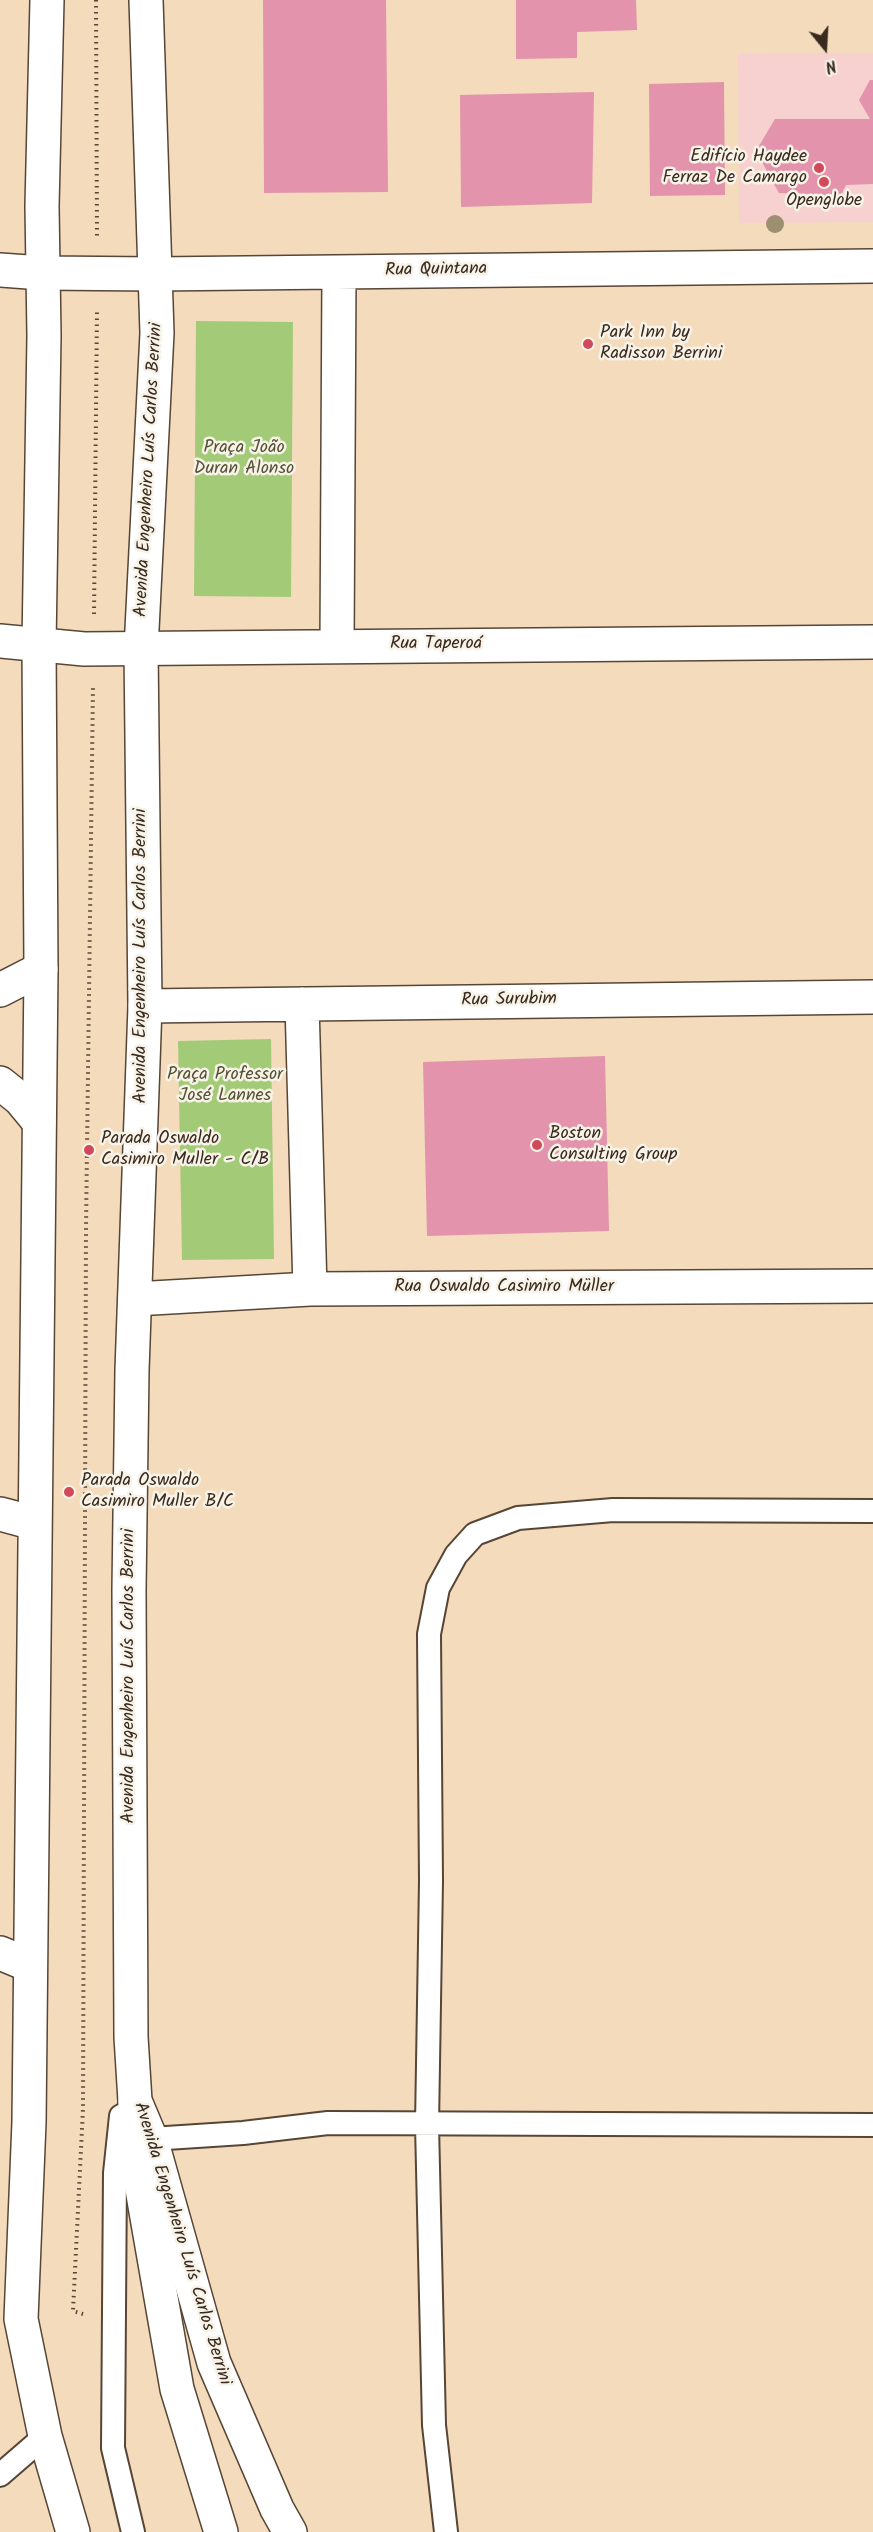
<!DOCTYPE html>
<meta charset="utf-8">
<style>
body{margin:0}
#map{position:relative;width:873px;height:2532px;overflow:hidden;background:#f3dbbc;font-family:Kalam,sans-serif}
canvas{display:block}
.north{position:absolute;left:795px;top:18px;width:60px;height:60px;-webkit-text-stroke:4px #f7f3e8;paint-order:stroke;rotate:162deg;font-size:16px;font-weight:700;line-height:24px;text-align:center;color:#3b2a1e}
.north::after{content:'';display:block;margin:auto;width:21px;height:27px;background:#3b2a1e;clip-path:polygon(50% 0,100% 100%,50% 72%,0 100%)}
</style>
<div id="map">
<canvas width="873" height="2532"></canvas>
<div class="north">N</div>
</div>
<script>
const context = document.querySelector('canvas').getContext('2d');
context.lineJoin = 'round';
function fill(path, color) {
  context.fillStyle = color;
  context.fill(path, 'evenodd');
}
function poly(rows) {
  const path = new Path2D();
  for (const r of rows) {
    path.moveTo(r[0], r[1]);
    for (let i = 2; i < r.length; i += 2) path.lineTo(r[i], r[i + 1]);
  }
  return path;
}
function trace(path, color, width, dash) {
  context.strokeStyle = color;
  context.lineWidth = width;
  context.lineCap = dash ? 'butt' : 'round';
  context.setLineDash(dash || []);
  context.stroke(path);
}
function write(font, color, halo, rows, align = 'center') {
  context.font = font + ' Kalam,sans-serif';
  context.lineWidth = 5;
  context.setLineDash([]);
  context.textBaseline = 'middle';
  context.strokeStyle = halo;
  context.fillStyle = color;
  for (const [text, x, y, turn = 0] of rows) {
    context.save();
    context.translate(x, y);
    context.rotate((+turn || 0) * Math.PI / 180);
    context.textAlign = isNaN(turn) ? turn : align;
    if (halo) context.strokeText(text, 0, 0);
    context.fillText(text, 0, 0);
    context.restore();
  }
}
fill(poly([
 [873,53,873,222,739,223,738,54]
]), '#f7d0d0');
fill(poly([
 [196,321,293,322,291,597,194,596],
 [271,1039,274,1259,182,1260,178,1041]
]), '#a3cb77');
fill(poly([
 [263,0,386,0,388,192,264,193],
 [516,0,636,0,637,30,577,32,577,58,516,59],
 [870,80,873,80,873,184,846,185,837,203,819,203,813,194,779,193,756,151,775,119,870,119,859,100],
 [724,82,725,195,650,196,649,84],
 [594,92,592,203,461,207,460,95],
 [605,1056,609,1231,427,1236,423,1062]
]), '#e393ac');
const service = poly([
 [121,2116,115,2173,113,2448,133,2532],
 [151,2139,243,2133,328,2123,873,2125],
 [0,2475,45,2436],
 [446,2532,434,2425,427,2125,431,1881,429,1634,438,1588,456,1555,475,1534,518,1518,613,1510,873,1511]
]);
const minor = poly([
 [0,270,42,273,156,274,873,266],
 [0,641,84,649,873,642],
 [337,646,339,272],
 [0,990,41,969],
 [302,1004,310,1289],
 [145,1006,873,997],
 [0,1083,20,1099,39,1122],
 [135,1299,310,1289,873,1286],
 [0,1514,34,1523],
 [0,1953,29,1965]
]);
const primary = poly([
 [47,0,42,206,44,336,39,644,41,969,29,2122,21,2319,45,2436,73,2532],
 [146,0,157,333,141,649,145,1006,132,1370,129,1590,131,2037,135,2101,151,2139,214,2363,277,2509,290,2532]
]);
const trunk = poly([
 [135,2101,134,2143,177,2389,221,2532]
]);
trace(service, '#574536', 26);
trace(minor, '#574536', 36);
trace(primary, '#574536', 36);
trace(trunk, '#574536', 36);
trace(poly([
 [96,0,97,239],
 [94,614,97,310],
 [83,2314,73,2311,83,2109,86,1227,93,685]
]), '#574536', 4, [1.5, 4.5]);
trace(service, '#fff', 22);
trace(minor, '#fff', 33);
trace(primary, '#fff', 33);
trace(trunk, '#fff', 33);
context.fillStyle = '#9c9071';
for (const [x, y] of [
 [775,224]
]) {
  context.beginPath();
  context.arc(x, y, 9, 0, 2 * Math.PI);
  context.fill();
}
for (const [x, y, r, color] of [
 [819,168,6,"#d1495b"],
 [824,182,6,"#d1495b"],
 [588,344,6,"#d1495b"],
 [537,1145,6,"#d1495b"],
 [89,1150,6,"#d1495b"],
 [69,1492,6,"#d1495b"]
]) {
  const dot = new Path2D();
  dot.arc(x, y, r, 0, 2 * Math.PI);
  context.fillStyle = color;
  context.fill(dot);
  trace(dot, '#f7f3e8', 2);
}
write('18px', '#3b2a1e', '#f7f3e8', [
 ["Edifício Haydee",807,158,"right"],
 ["Ferraz De Camargo",807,179,"right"],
 ["Openglobe",824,202,"center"],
 ["Park Inn by",600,334],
 ["Radisson Berrini",600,355],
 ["Boston",549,1135],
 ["Consulting Group",549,1156],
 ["Parada Oswaldo",101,1140],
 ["Casimiro Muller - C/B",101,1161],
 ["Parada Oswaldo",81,1482],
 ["Casimiro Muller B/C",81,1503]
], 'left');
write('18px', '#3b2a1e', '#f7f3e8', [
 ["Rua Quintana",436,271,-1],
 ["Avenida Engenheiro Luís Carlos Berrini",150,470,-87],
 ["Rua Taperoá",436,645],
 ["Avenida Engenheiro Luís Carlos Berrini",142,956,-90],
 ["Rua Surubim",509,1001,-1],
 ["Rua Oswaldo Casimiro Müller",504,1288],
 ["Avenida Engenheiro Luís Carlos Berrini",130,1676,-90],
 ["Avenida Engenheiro Luís Carlos Berrini",181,2244,73]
]);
write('18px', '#555234', '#f7f3e8', [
 ["Praça João",244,449],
 ["Duran Alonso",244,470],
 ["Praça Professor",225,1076],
 ["José Lannes",225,1097]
]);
</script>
